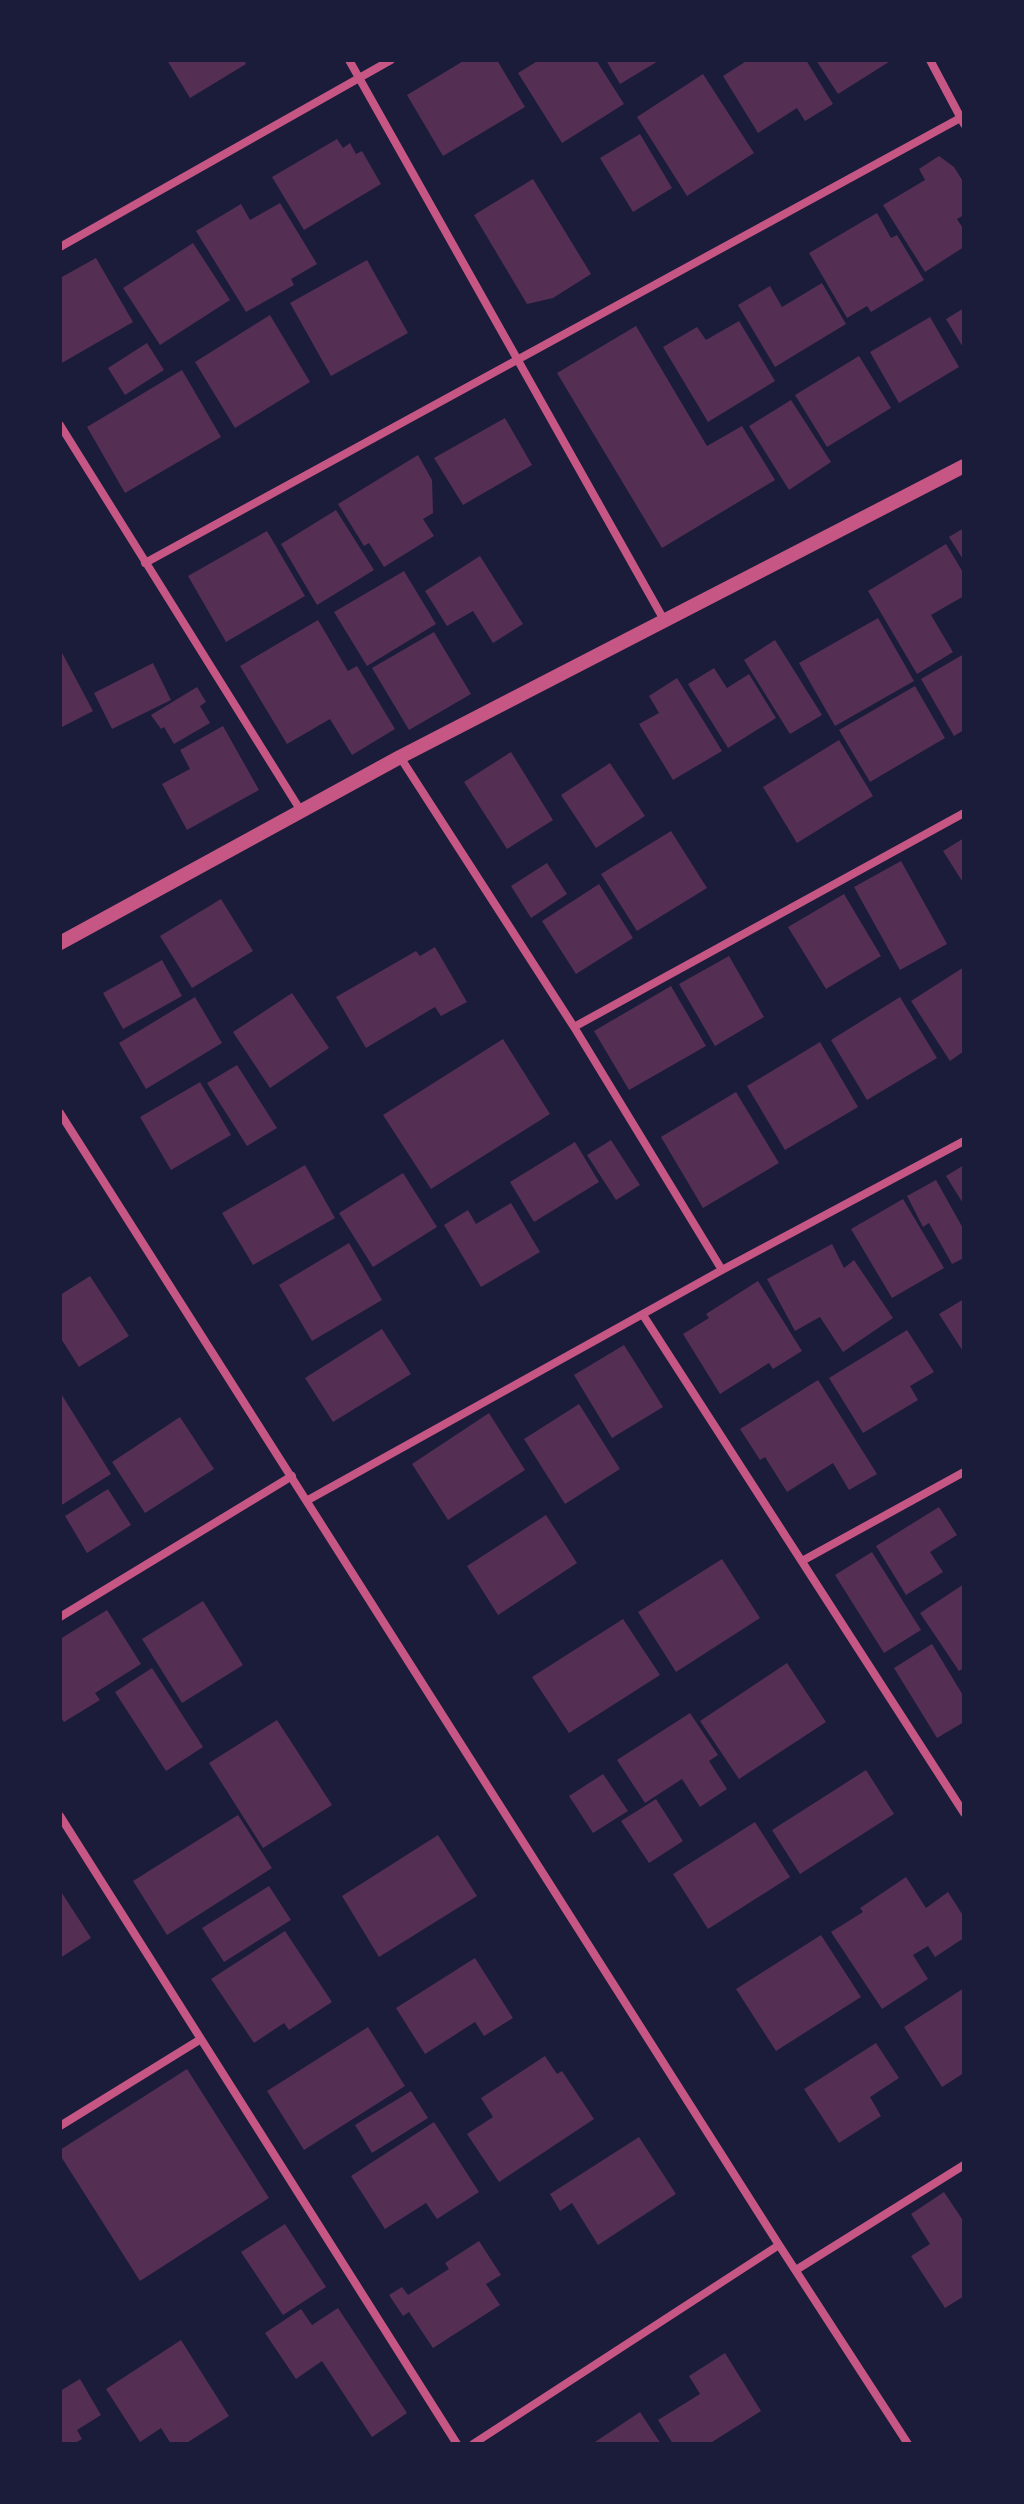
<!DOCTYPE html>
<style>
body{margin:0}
#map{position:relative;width:1024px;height:2504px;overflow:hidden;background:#1b1b3a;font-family:"Archivo Narrow",sans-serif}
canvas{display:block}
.frame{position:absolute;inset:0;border:62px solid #1b1b3a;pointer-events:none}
</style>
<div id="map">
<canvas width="1024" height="2504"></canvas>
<div class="frame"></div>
</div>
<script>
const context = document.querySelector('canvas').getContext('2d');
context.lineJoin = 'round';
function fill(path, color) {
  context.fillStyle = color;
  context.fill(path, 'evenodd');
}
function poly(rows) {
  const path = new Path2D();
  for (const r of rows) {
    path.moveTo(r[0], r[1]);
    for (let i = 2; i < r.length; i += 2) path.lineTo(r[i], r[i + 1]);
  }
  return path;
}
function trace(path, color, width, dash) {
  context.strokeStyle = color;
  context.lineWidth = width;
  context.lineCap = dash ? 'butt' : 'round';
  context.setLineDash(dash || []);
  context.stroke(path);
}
fill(poly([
 [167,60,244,60,246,64,190,98],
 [465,60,497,60,525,107,443,156,407,95],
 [539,60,596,60,624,104,562,143,518,73],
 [606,60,660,60,620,84],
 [748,60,806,60,833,104,805,121,797,108,758,133,723,76],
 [816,60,892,60,838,94],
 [703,74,754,153,687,196,637,117],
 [640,134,672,188,633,212,600,158],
 [337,139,343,148,350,143,356,154,362,151,381,184,304,230,272,177],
 [939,156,954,167,964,183,964,215,957,219,964,230,964,247,925,272,883,205,925,180,919,169],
 [533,179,591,274,553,298,527,304,474,215],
 [280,203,317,264,291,279,294,285,246,312,196,231,241,204,250,220],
 [877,213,891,238,897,235,924,280,871,312,867,306,847,318,809,253],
 [193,243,230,300,160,345,123,288],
 [96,258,133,322,60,364,60,278],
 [367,260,408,333,331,376,290,303],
 [822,283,846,324,775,367,738,305,770,286,782,307],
 [964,308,964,349,946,319],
 [270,315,310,382,235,428,195,362],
 [930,317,959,367,899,403,870,352],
 [739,321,775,381,708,422,663,347,697,327,706,340],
 [636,326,707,446,742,426,775,480,662,548,557,373],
 [147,343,164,370,125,395,108,368],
 [859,356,891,408,827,447,795,395],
 [182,370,221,437,125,493,87,427],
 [791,400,831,462,789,490,749,426],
 [505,418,532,465,463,505,434,458],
 [418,455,432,480,433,513,423,519,434,536,384,567,369,543,364,546,338,504],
 [336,510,374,570,317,605,281,544],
 [964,528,964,561,949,537],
 [267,531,305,596,226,642,188,576],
 [946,544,964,574,964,596,931,615,953,652,917,674,868,591],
 [480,556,523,624,493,643,473,611,447,626,425,591],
 [404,571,436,624,367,666,334,612],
 [878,618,914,681,835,726,799,663],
 [318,620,348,671,357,666,395,729,352,755,330,719,287,744,240,666],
 [434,632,471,694,409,730,372,668],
 [775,640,822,715,790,734,744,660],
 [60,649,93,711,60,728],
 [964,654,964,730,954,736,921,679],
 [153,663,171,700,112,729,94,693],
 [714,668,727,688,749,674,776,718,728,748,688,684],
 [677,678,722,751,673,780,639,724,659,713,649,696],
 [915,686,945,738,870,782,839,730],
 [197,687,206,702,200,706,210,723,174,744,164,727,161,729,151,715],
 [223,726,259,790,187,830,162,784,190,769,180,750],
 [839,740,873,796,797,843,763,787],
 [511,752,553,820,507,849,464,782],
 [610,763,645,816,596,848,561,795],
 [671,831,707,888,637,931,601,874],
 [964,838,964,884,943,851],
 [901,861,947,944,900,970,854,887],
 [547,863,567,894,531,918,511,886],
 [599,884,633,938,576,974,542,921],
 [844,894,881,956,826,989,788,927],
 [221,899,253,951,192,988,160,936],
 [435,947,467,1002,441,1016,435,1007,366,1048,336,997,416,951,420,956],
 [729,956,764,1017,715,1046,679,984],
 [162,960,182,996,123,1029,103,993],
 [964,967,964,1051,950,1061,911,1001],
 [671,986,706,1046,629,1090,594,1031],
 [292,993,329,1048,270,1088,233,1032],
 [195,997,222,1043,146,1089,119,1043],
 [900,997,937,1058,867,1100,831,1040],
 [503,1039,550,1114,431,1189,383,1115],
 [820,1042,858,1107,785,1150,747,1086],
 [237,1065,277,1128,247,1146,207,1083],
 [200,1082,231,1135,171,1170,140,1117],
 [736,1092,779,1163,703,1208,661,1137],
 [611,1140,640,1185,616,1200,587,1155],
 [575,1142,599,1182,534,1222,510,1182],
 [305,1165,335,1218,253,1265,222,1213],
 [964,1165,964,1205,946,1176],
 [403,1173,437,1227,373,1267,339,1213],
 [936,1180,964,1230,964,1258,952,1264,929,1223,923,1227,907,1196],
 [903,1199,944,1268,892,1298,851,1229],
 [511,1203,540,1252,481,1287,444,1225,468,1210,476,1224],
 [349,1243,382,1300,312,1341,279,1285],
 [832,1244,844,1268,854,1260,893,1318,843,1352,820,1317,795,1331,767,1279],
 [90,1276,129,1336,79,1367,60,1337,60,1295],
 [758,1281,802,1351,773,1369,769,1363,720,1394,683,1334,709,1318,706,1314],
 [964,1299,964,1353,939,1314],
 [382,1329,411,1374,333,1422,305,1378],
 [907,1330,934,1372,910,1386,918,1400,863,1433,829,1378],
 [624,1345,663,1407,612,1438,574,1375],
 [818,1380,877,1474,849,1490,833,1463,787,1492,765,1457,760,1460,740,1429],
 [60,1392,111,1474,60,1506],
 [579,1404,620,1469,565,1504,524,1439],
 [489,1413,525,1470,448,1520,412,1464],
 [180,1417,214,1469,145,1513,112,1462],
 [108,1489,131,1525,87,1553,65,1516],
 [939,1507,957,1535,930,1552,943,1572,906,1595,876,1546],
 [546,1515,577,1563,498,1615,467,1566],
 [872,1552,921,1630,884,1653,835,1575],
 [722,1559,760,1618,676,1672,638,1612],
 [964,1584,964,1668,959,1671,920,1613],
 [203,1601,243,1665,182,1703,142,1639],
 [107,1610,141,1664,95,1693,100,1700,64,1722,60,1716,60,1639],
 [623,1619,660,1675,569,1733,532,1677],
 [932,1644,964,1697,964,1722,937,1738,894,1668],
 [787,1663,826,1722,739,1779,700,1721],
 [152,1668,203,1747,166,1771,115,1692],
 [690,1713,718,1755,709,1761,727,1789,700,1807,682,1779,645,1803,617,1760],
 [277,1720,332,1805,263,1848,209,1763],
 [866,1770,894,1814,800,1874,772,1830],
 [603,1774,628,1811,593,1833,569,1796],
 [656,1799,683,1841,649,1863,621,1821],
 [238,1815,272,1868,167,1935,133,1881],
 [755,1822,790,1877,708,1929,673,1874],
 [438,1835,477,1896,379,1957,342,1896],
 [906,1877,926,1908,948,1892,964,1917,964,1938,935,1957,928,1946,913,1955,928,1979,882,2009,831,1932,863,1912,860,1908],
 [269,1886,291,1920,224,1962,202,1928],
 [60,1890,91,1938,60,1958],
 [285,1931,332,2002,289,2030,284,2023,254,2043,211,1979],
 [821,1935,861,1997,776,2051,736,1989],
 [475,1958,513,2018,484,2036,475,2022,425,2054,396,2008],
 [964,1988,964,2073,942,2087,904,2027],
 [368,2027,405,2086,304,2150,267,2091],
 [876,2043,899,2078,870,2097,881,2116,839,2143,804,2089],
 [545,2056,557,2074,562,2071,594,2119,499,2182,467,2134,493,2117,481,2098],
 [187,2069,269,2198,140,2281,60,2155,60,2150],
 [411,2091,428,2118,372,2153,355,2125],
 [434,2122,479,2192,437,2219,426,2203,385,2229,351,2176],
 [639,2137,676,2194,598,2245,572,2203,560,2211,550,2194],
 [944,2192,964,2222,964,2296,945,2308,911,2256,930,2244,911,2214],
 [285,2224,326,2287,283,2315,241,2252],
 [479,2241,501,2275,486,2284,500,2305,433,2348,409,2312,403,2316,389,2295,402,2287,408,2295,449,2269,445,2263],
 [338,2308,407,2413,372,2437,322,2361,296,2379,265,2333,301,2309,312,2325],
 [181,2340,229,2416,185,2444,171,2444,161,2428,140,2442,106,2389],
 [725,2353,761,2411,709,2444,673,2444,658,2420,700,2394,689,2376],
 [80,2379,101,2415,77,2430,82,2439,73,2444,60,2444,60,2391],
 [640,2412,661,2444,592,2444]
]), '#542f53');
trace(poly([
 [349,60,664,620],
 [930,60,964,124],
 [60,247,391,60],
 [60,425,301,811],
 [145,563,964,116],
 [400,757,574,1027,722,1270],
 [574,1027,964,813],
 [60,1113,779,2245,908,2444],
 [643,1315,964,1813],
 [308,1500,722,1270,964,1141],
 [802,1561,964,1472],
 [60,1617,292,1476],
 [60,1816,457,2444],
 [60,2126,201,2039],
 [796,2270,964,2165],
 [473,2444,779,2245]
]), '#c65784', 8);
trace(poly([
 [60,943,400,757,964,466]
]), '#c65784', 14);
</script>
